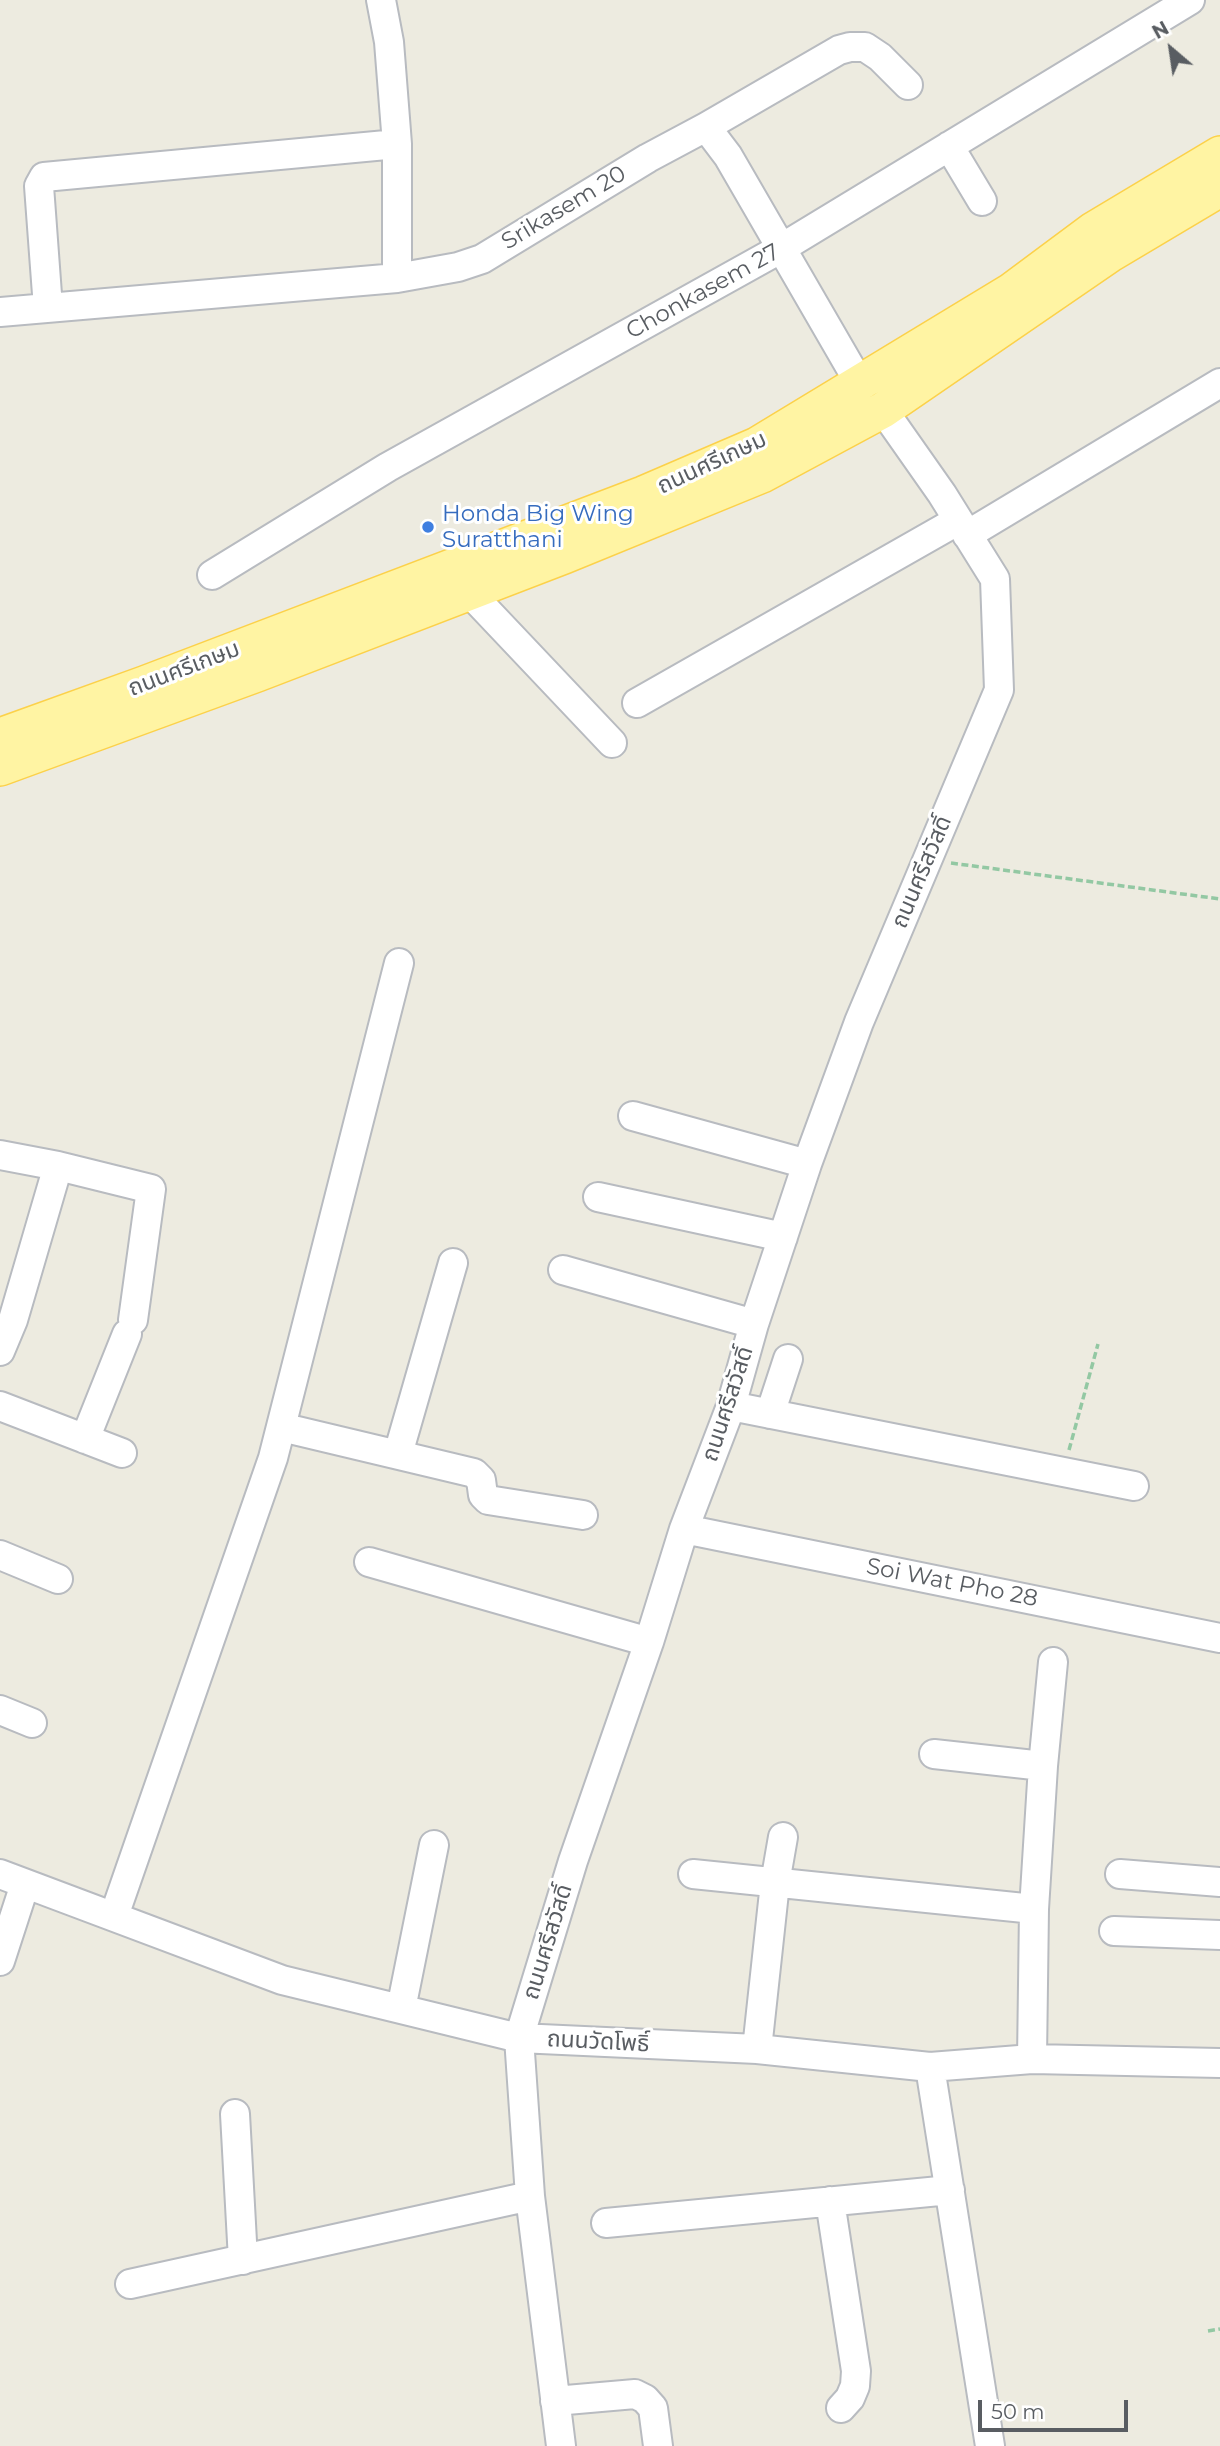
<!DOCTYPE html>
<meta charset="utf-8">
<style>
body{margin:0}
#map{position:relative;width:1220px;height:2446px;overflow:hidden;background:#edebe0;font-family:Montserrat,sans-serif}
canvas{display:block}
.north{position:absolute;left:1136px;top:14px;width:70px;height:70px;-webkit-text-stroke:5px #fff;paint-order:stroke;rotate:331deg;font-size:19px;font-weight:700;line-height:28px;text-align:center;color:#595d62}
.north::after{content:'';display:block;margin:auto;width:24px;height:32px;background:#595d62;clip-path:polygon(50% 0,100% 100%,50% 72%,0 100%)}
.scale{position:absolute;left:978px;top:2400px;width:150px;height:32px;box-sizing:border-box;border:4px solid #595d62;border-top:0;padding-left:9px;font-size:21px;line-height:24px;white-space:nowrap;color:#595d62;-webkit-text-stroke:5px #fff;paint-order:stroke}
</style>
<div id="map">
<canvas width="1220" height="2446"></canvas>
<div class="north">N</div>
<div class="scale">50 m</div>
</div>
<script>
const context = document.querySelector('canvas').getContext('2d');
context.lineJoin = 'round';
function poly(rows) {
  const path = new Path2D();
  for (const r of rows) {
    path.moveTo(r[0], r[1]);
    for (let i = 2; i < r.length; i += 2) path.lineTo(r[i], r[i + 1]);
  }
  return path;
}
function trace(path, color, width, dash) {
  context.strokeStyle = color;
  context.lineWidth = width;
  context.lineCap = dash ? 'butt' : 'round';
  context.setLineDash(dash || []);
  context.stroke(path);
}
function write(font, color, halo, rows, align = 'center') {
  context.font = font + ' Montserrat,"Noto Sans Thai",sans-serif';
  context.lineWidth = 6;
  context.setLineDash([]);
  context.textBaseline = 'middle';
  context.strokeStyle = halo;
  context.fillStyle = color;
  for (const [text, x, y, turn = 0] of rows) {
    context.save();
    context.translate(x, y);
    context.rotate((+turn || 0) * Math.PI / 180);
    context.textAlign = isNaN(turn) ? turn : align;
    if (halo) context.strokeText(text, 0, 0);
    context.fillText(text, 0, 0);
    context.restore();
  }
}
const minor = poly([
 [381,0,389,42,397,144,397,278,458,267,482,259,648,158,706,127,728,156,860,384],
 [706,127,839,50,850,47,865,47,880,57,908,85],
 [949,146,982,201],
 [48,308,39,186,44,177,397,144],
 [0,312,397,278],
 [967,535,1220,383],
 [212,575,388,467,780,249,1190,0],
 [469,592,612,743],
 [637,703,957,521],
 [633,1116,807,1164],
 [0,1155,58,1166,13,1320,0,1351],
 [58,1166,151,1189,133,1320],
 [598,1197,783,1237],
 [563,1270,754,1324],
 [0,1406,122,1453],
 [731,1406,1134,1486],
 [770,1414,788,1359],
 [281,1427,474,1473,481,1480,483,1495,488,1500,583,1515],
 [85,1439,127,1334],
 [398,1454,453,1263],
 [684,1529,1220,1638],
 [0,1555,58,1579],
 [369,1562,649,1642],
 [0,1710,32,1723],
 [934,1754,1043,1766],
 [0,1874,282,1980,519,2038,757,2049,930,2067,1032,2059,1220,2063],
 [693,1874,1034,1909],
 [1120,1874,1220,1882],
 [114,1916,273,1458,399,963],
 [1114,1931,1220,1935],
 [0,1961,25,1884],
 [401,2009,434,1845],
 [757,2049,775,1883,783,1837],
 [1032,2059,1034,1909,1043,1766,1053,1662],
 [930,2067,990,2446],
 [235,2114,243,2260],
 [830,2201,856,2371,855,2386,850,2398,841,2408],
 [606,2223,950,2190],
 [130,2284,530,2196],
 [555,2401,635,2394,645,2399,653,2408,658,2446],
 [561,2446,530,2196,519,2038,573,1861,649,1642,684,1529,731,1406,754,1324,807,1164,859,1022,999,690,995,579,942,494,883,410]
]);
const major = poly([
 [0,736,144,684,643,494,757,445,1011,291,1093,230,1220,154],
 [0,768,257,674,564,556,762,475,883,410,1109,255,1220,189]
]);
trace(minor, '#b8bbc0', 32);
trace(major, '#fcd14a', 38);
trace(poly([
 [951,863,1220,899],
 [1069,1450,1098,1344],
 [1208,2331,1220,2329]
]), '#93c8a3', 3.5, [7, 3.5]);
trace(minor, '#fff', 28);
trace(major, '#fff4a3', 35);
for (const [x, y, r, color] of [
 [428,527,7,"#3f7fe0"]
]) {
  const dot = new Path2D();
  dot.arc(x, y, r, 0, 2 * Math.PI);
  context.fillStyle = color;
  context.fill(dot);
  trace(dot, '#fff', 2.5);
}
write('23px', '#595d62', '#fff', [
 ["Srikasem 20",564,208,-31],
 ["Chonkasem 27",703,292,-29],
 ["ถนนศรีเกษม",712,463,-25],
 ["ถนนศรีเกษม",184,669,-21],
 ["ถนนศรีสวัสดิ์",922,872,-67],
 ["ถนนศรีสวัสดิ์",728,1404,-72],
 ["Soi Wat Pho 28",952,1583,11],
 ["ถนนศรีสวัสดิ์",548,1942,-73],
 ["ถนนวัดโพธิ์",598,2042,3]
]);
write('23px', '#366cbe', '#fff', [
 ["Honda Big Wing",442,514],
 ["Suratthani",442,540]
], 'left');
</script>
